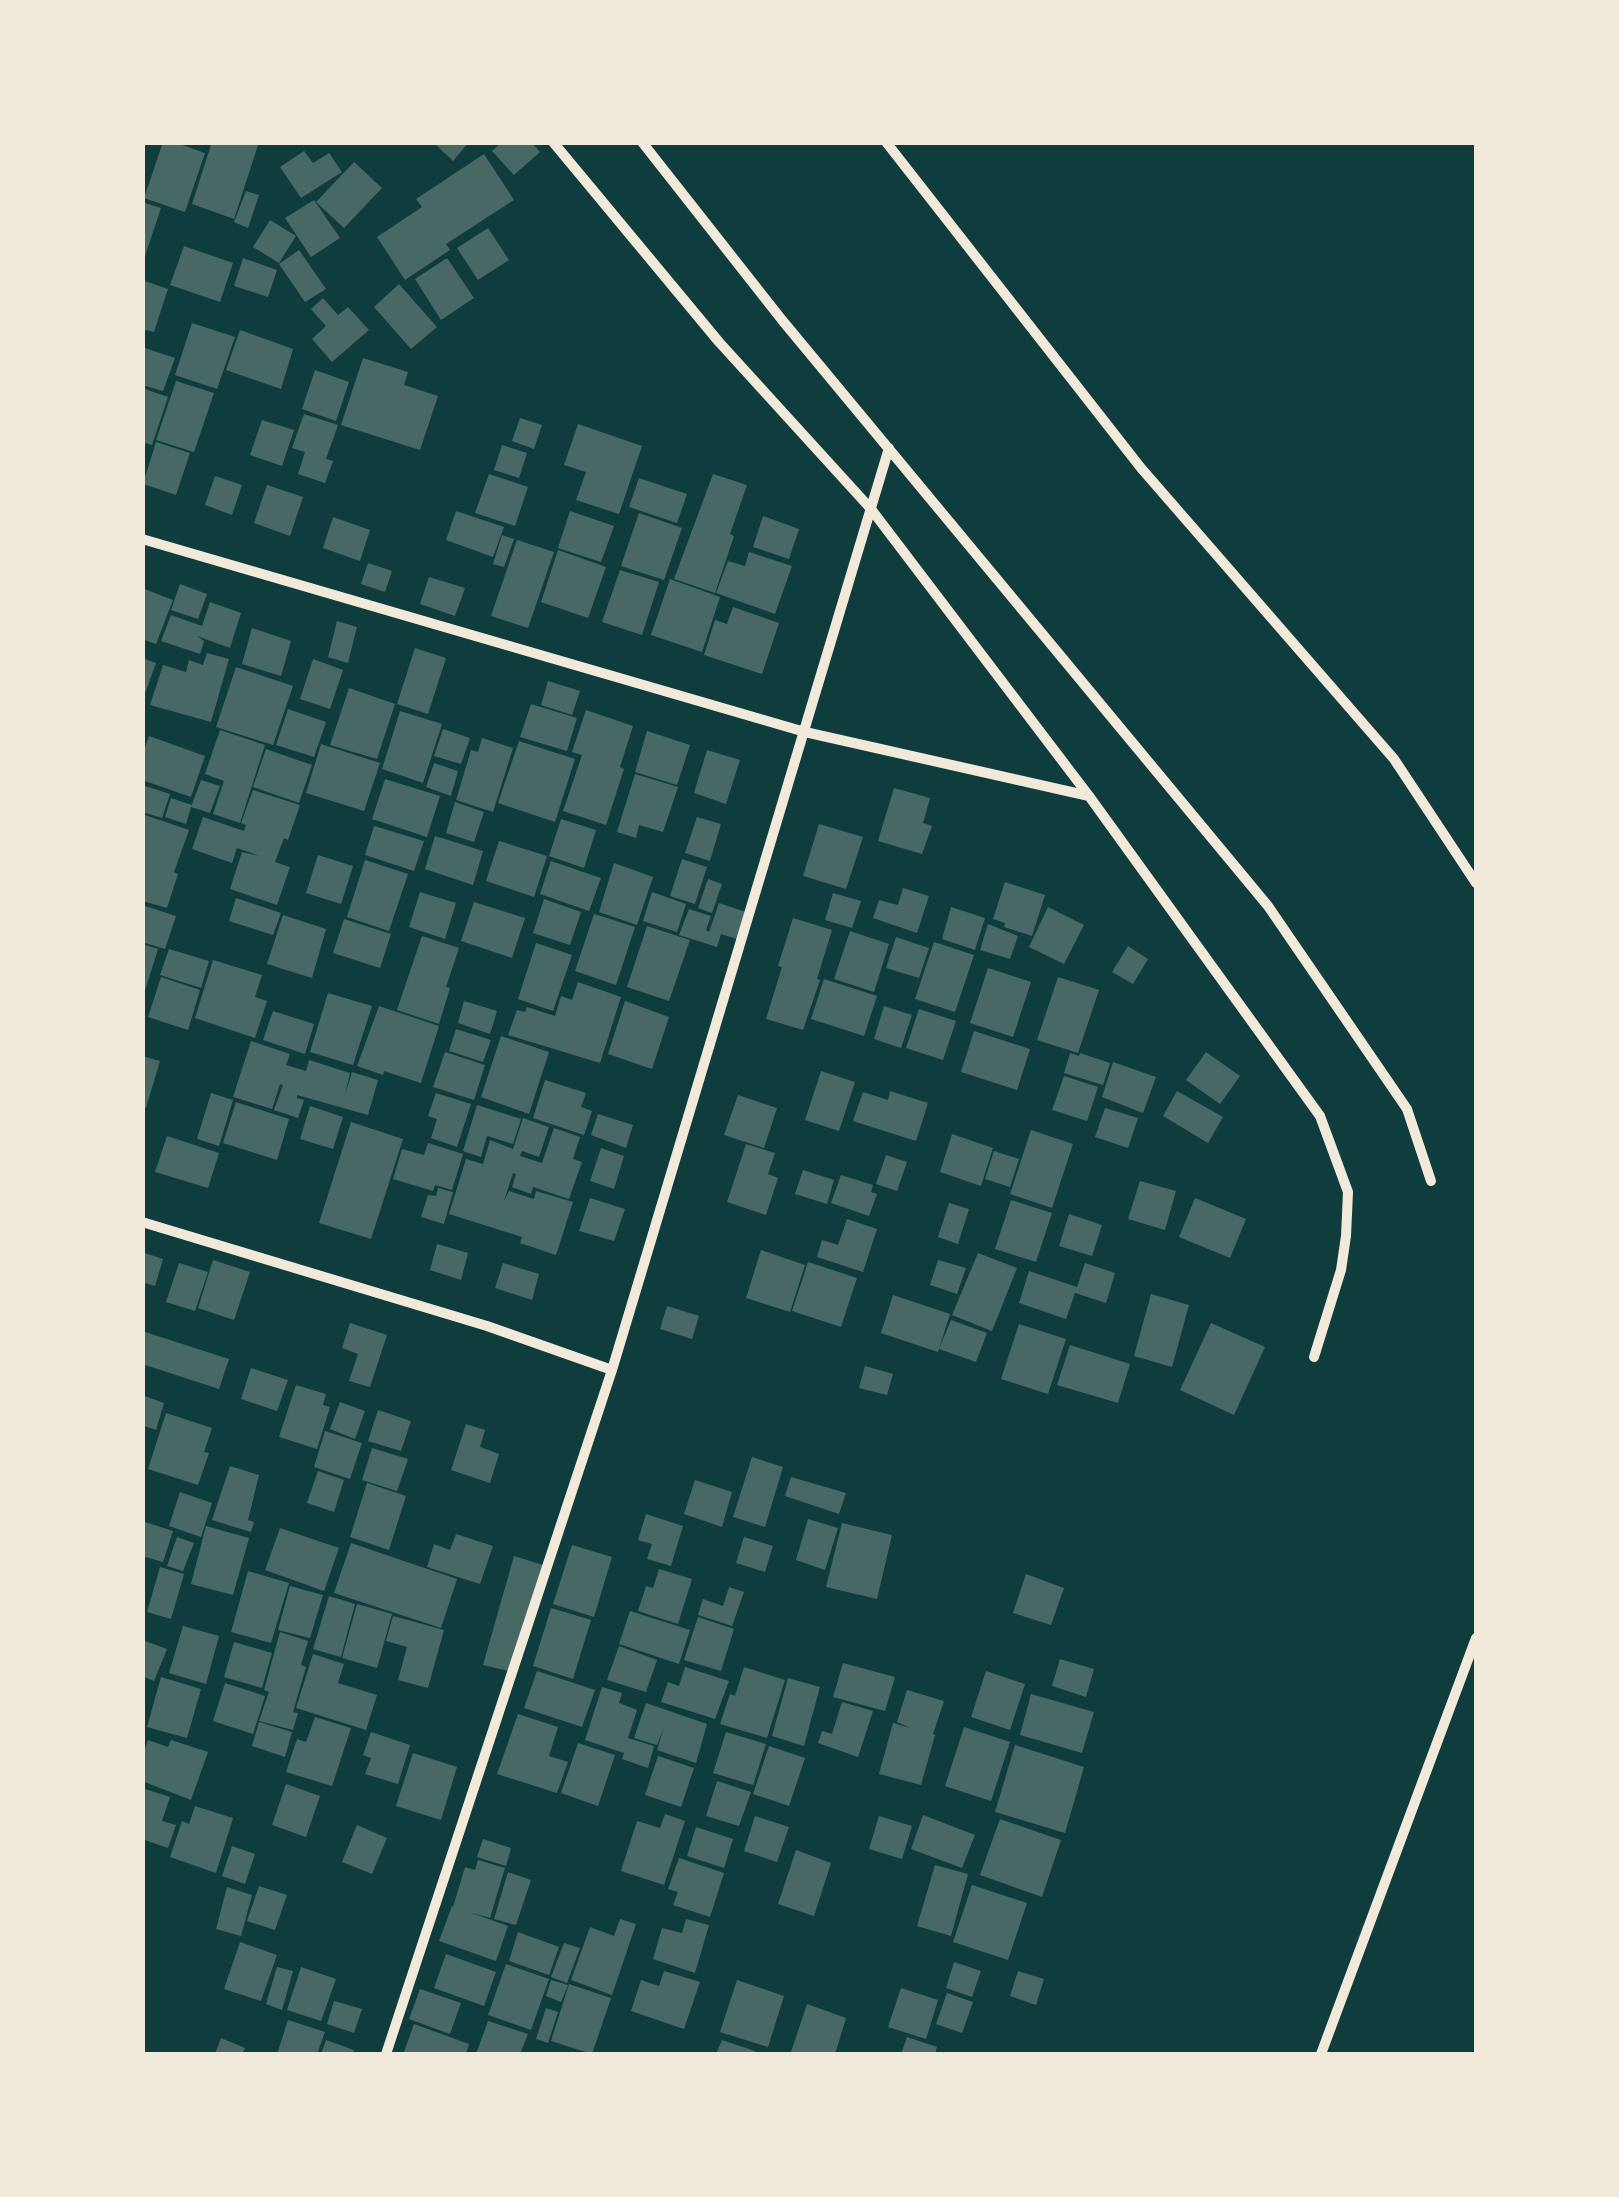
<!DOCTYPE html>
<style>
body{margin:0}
#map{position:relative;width:1619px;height:2197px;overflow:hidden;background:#0f3d3e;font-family:Ubuntu,sans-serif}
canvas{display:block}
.frame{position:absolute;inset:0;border:145px solid #f1e9da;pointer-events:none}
</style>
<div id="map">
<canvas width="1619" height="2197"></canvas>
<div class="frame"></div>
</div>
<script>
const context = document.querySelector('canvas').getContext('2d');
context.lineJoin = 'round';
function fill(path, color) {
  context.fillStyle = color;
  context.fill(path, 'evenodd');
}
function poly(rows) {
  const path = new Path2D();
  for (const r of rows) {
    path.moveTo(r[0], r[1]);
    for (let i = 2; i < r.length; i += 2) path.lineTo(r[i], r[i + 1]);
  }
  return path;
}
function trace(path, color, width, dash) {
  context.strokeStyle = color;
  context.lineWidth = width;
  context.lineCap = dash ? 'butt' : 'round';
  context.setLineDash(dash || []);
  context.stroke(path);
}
fill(poly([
 [163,142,174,142,205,153,185,212,144,198],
 [212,142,259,142,234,219,192,204],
 [433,142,469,142,453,161],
 [502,142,531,142,540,152,514,175,492,151],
 [304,151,313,163,329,153,342,172,301,198,280,167],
 [484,154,514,200,446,244,450,250,405,280,377,237,422,207,416,199],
 [354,162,382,188,344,228,316,202],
 [246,191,259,195,248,228,234,222],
 [314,200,340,238,311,257,285,218],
 [142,202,161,208,143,262,142,261],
 [270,220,296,236,279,263,253,247],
 [488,228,509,260,478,280,457,248],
 [184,246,233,263,220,302,170,285],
 [299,250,326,289,305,302,279,264],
 [243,258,277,270,268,297,234,286],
 [447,258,474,298,441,320,415,279],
 [145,281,168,289,154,332,142,329,142,289],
 [399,284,437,327,411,349,374,307],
 [323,298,338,315,348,307,369,330,332,362,312,339,326,326,311,309],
 [192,323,235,337,217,389,175,375],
 [240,330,293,349,281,389,226,370],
 [142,347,175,358,163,391,142,385],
 [363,358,408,372,404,385,438,396,420,450,341,425],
 [315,370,349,382,336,421,302,409],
 [176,381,214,393,194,452,156,440],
 [142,388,168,397,152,445,142,442],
 [304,414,338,425,326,459,333,461,325,483,298,474,305,452,292,448],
 [520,418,542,425,534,449,512,441],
 [262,420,294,430,282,466,250,455],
 [578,424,642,446,619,514,576,500,586,472,564,465],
 [156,442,190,453,176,495,143,484],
 [502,445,527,453,519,478,494,470],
 [489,474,528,487,515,526,475,513],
 [713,474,747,485,730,534,734,536,715,593,674,579],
 [215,476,242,485,232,515,205,505],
 [639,478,687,494,677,523,629,507],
 [267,485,303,497,290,536,254,523],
 [456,511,504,527,493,557,446,540],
 [570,511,614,526,601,562,558,548],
 [639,513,682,528,664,580,621,566],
 [763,516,799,529,789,559,753,547],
 [333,517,370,530,360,561,323,548],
 [502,535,514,539,504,567,493,564],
 [517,540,554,552,528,628,491,616],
 [558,550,606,567,588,618,541,602],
 [749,552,792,566,775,614,716,593,728,561,745,566],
 [368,563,392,571,385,592,361,584],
 [620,570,659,582,642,635,602,622],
 [429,577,465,588,455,616,420,604],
 [670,579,720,597,702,652,651,635],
 [180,584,207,594,198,619,171,610],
 [142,588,173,600,156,644,142,639],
 [210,602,241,613,230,648,197,636,204,641,200,654,161,641,171,615,202,626],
 [733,607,779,623,762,674,704,655,715,620,727,624],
 [337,621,357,627,348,663,328,657],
 [252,628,291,641,281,676,242,664],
 [415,648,446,658,428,714,397,704],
 [207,653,229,659,211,722,150,705,163,665,186,672,189,660,203,665],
 [142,658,156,663,143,699,142,699],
 [313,659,343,670,330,709,300,699],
 [236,667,293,686,273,745,216,727],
 [548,681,580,691,572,715,541,705],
 [349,688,395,704,377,759,330,745],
 [531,704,577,718,567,751,520,737],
 [288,709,326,722,314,757,276,745],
 [586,710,633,726,620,767,624,769,606,825,563,811,582,755,572,752],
 [400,711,442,724,423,783,382,769],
 [443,729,470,738,461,764,434,756],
 [220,730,265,745,240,823,213,814,224,781,205,774],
 [647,731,690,745,677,785,635,772],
 [149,736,205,756,191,797,142,780,142,756],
 [482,738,513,748,493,812,456,800,471,750,478,752],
 [519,741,575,759,555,822,498,803],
 [321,744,380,763,364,811,306,793],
 [266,749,312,765,299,803,253,787],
 [707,750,740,760,726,804,694,793],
 [434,763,458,771,451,796,426,787],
 [635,774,678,787,663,832,639,825,636,838,617,832],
 [385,779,440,796,427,837,372,819],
 [201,780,220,786,210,813,191,807,186,824,165,817,171,798,192,805,191,807],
 [142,785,170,794,162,818,142,812],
 [894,788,930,798,923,823,932,826,922,854,878,841],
 [253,790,300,805,288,840,284,838,275,862,290,867,277,905,230,889,242,852,260,856,237,848,232,863,192,849,203,817,244,831,246,825,241,823],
 [455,802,484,812,474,842,446,833],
 [142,814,189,830,174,872,178,874,167,908,142,901],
 [697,817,721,824,710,861,685,853],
 [561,819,596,830,584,868,549,856],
 [819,824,863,837,846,889,803,876],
 [374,826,424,841,414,871,365,855],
 [435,836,483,851,473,885,425,869],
 [499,841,547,856,534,897,486,881],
 [318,855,353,866,341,904,306,893],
 [682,859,707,867,695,904,670,896],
 [365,860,408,874,389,931,347,917],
 [551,861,601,878,589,911,540,894],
 [614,863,653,877,637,925,599,912],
 [708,879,722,884,712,913,698,908],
 [1005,882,1045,895,1032,936,1004,927,1005,923,993,919],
 [903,888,929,896,917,933,873,918,879,900,898,905],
 [420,892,456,903,445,939,409,927],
 [652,892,686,904,677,932,643,921],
 [833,893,861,901,852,928,825,920],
 [236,898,281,913,273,935,229,921],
 [544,899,581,912,570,945,533,933],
 [474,902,525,918,512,958,461,941],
 [719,903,749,913,740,940,721,934,717,947,679,935,689,909,711,916,706,930,709,932],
 [142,905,176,916,165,949,142,942],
 [951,907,985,918,975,950,942,939],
 [1048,907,1084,925,1064,964,1029,947],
 [594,914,635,927,616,985,575,971],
 [283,915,326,929,312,978,267,964],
 [793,918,832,930,817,979,820,980,803,1030,766,1019,782,967,778,966],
 [344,919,391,934,380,968,333,953],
 [988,924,1018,936,1010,959,980,950],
 [647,926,690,940,669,1001,627,987],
 [850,931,889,944,874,992,834,979],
 [422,936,459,948,446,987,450,988,439,1024,397,1010],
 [896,937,929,948,919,978,886,968],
 [934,942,974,955,955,1012,915,999],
 [536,943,572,955,553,1011,518,999],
 [142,944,158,949,143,997,142,997],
 [1128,946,1148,959,1133,984,1112,972],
 [169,949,209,961,201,988,160,975],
 [213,960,262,975,255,997,267,1001,255,1038,195,1018],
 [988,968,1031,982,1013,1037,970,1023],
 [161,977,200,990,188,1030,148,1017],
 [1058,977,1099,990,1078,1053,1037,1040],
 [824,979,877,996,864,1036,811,1019],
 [578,982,621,997,600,1063,508,1035,517,1010,525,1012,527,1007,555,1016,561,996,572,1000],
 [328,993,372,1006,353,1065,310,1052],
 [464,1001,497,1011,490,1034,458,1023],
 [625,1001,669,1017,652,1069,608,1054],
 [379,1006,439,1026,421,1083,384,1071,383,1075,357,1066],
 [884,1006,912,1015,901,1048,874,1039],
 [919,1009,956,1021,943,1060,906,1048],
 [273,1011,314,1024,305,1054,263,1040],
 [456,1029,491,1040,483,1062,449,1051],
 [974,1031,1030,1049,1017,1090,961,1072],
 [501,1036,549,1052,529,1114,481,1097],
 [251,1041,290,1054,286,1065,306,1071,309,1060,350,1073,345,1095,352,1072,378,1080,368,1115,297,1095,297,1098,304,1100,298,1118,274,1110,283,1085,280,1084,272,1109,233,1097],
 [445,1052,485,1065,474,1100,433,1087],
 [1206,1052,1240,1076,1220,1104,1186,1080],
 [1070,1053,1079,1056,1080,1053,1110,1063,1103,1085,1064,1073],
 [142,1056,160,1061,146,1108,142,1106],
 [1113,1062,1156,1077,1143,1113,1102,1097],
 [821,1071,855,1082,839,1131,805,1120],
 [1064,1076,1098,1087,1087,1121,1052,1110],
 [545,1080,586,1093,581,1107,592,1111,584,1135,533,1118],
 [890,1091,928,1103,916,1141,853,1121,863,1092,888,1100],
 [1177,1091,1223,1117,1208,1143,1163,1116],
 [211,1093,233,1100,219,1146,197,1139],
 [436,1093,471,1104,457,1147,431,1138,437,1119,428,1116],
 [738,1095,777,1108,764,1148,724,1135],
 [236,1102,289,1119,277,1160,223,1143],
 [477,1105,521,1119,513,1144,487,1136,481,1157,463,1151],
 [310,1106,343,1117,333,1149,300,1139],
 [1105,1108,1138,1118,1128,1148,1095,1137],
 [598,1114,633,1125,626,1148,591,1135],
 [523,1118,549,1127,539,1157,522,1151,520,1156,542,1163,554,1128,580,1137,573,1159,582,1162,569,1199,533,1187,531,1194,512,1187,516,1174,513,1173,504,1201,509,1191,534,1199,536,1191,573,1202,556,1255,520,1243,522,1237,449,1214,466,1159,483,1164,490,1140,513,1149],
 [351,1122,403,1139,371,1239,319,1223],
 [1031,1130,1073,1144,1052,1208,1010,1194],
 [952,1134,993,1148,981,1186,940,1172],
 [167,1136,219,1153,208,1188,155,1172],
 [428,1143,463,1154,452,1190,435,1185,433,1191,393,1179,402,1149,424,1155],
 [746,1144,775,1153,768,1174,778,1178,766,1215,727,1202],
 [601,1148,624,1156,614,1189,590,1181],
 [994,1151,1019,1159,1010,1187,985,1179],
 [886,1155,907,1162,897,1191,876,1184],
 [803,1170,834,1180,827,1204,795,1194],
 [841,1175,873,1185,871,1192,877,1194,869,1216,831,1203],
 [1140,1181,1176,1191,1165,1230,1128,1219],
 [438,1188,453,1192,444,1224,421,1217,428,1195,436,1196],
 [590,1198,625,1209,614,1241,579,1231],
 [1195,1198,1246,1219,1230,1258,1179,1237],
 [1011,1200,1052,1213,1036,1262,995,1249],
 [949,1203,969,1209,958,1244,938,1237],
 [1069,1214,1102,1225,1092,1256,1059,1246],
 [847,1219,877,1229,863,1272,817,1257,822,1240,838,1245],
 [437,1244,468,1253,461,1280,430,1270],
 [761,1250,805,1265,790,1312,746,1298],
 [142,1252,163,1259,155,1286,142,1282],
 [978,1253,1017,1268,992,1331,952,1315],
 [213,1260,250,1272,234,1320,198,1308],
 [938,1260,966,1268,957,1294,930,1285],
 [808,1262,857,1278,841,1327,792,1311],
 [179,1263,208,1272,195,1311,166,1302],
 [503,1263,539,1274,532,1300,495,1288],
 [1085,1263,1115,1273,1106,1303,1075,1293,1066,1319,1019,1303,1029,1271,1077,1287],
 [1151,1294,1189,1305,1172,1367,1134,1356],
 [893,1295,950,1314,938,1352,881,1333],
 [667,1306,699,1316,692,1339,660,1329],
 [951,1320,987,1333,976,1362,939,1349],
 [350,1323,387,1335,370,1387,349,1381,358,1354,342,1348],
 [1211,1323,1265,1347,1234,1415,1180,1390],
 [1019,1324,1066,1339,1048,1394,1001,1379],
 [142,1331,229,1359,219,1389,142,1364],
 [1070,1345,1130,1364,1118,1403,1057,1385],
 [865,1366,893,1374,887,1395,859,1388],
 [251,1368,288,1380,277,1411,241,1399],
 [296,1385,326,1394,323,1405,330,1407,317,1449,279,1437],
 [142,1395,164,1403,156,1430,142,1425],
 [340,1402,365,1411,355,1439,330,1429],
 [378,1410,411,1421,401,1451,368,1441],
 [166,1413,212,1428,204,1452,209,1453,198,1485,148,1469],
 [466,1424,485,1430,480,1447,499,1454,490,1483,451,1470],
 [325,1431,362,1443,350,1479,314,1467],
 [372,1448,408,1459,397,1491,362,1480],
 [752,1457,783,1467,765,1527,733,1517],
 [230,1466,259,1475,248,1520,254,1522,251,1532,212,1520],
 [318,1471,344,1480,334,1512,307,1503],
 [791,1477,846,1493,839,1514,785,1496],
 [695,1480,732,1492,722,1527,684,1514],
 [367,1483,406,1496,389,1550,350,1537],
 [180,1492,212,1503,201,1537,169,1526],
 [646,1514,683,1526,671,1566,647,1559,652,1544,638,1540],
 [808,1519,838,1528,825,1570,796,1560],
 [142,1521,173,1531,163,1562,142,1556],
 [842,1523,892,1535,877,1599,826,1587],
 [206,1526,249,1538,233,1595,191,1584],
 [280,1528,339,1548,324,1591,265,1570],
 [456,1534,493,1546,480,1584,427,1567,434,1544,450,1550],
 [177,1537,194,1543,183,1571,167,1566],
 [744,1537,773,1546,765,1572,736,1563],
 [351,1543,457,1579,441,1628,334,1593],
 [572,1545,612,1557,594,1617,553,1604],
 [514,1556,543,1565,513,1672,483,1665],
 [160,1567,184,1574,171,1619,147,1612],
 [659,1569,692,1579,678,1624,638,1611,646,1586,653,1588],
 [248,1571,289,1583,271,1643,231,1632],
 [1026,1574,1064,1588,1051,1625,1013,1613],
 [290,1586,323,1595,310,1638,278,1630],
 [729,1587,744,1592,732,1626,698,1615,703,1599,723,1606],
 [329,1596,355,1604,341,1657,313,1649],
 [357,1604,392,1614,377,1668,342,1658],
 [551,1608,591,1620,573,1679,533,1666],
 [630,1611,690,1630,679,1664,619,1644],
 [393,1616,444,1630,428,1688,398,1680,407,1647,386,1641],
 [698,1617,734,1629,721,1671,684,1660],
 [183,1626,219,1636,206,1684,169,1673],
 [280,1632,308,1641,301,1665,306,1667,293,1712,298,1713,293,1730,259,1721,269,1692,264,1690],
 [145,1641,167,1649,154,1681,142,1676,142,1647],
 [234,1642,272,1653,262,1688,224,1677],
 [619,1646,657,1660,646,1692,607,1680],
 [313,1654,344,1664,338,1683,377,1695,366,1730,296,1708],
 [1060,1659,1094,1669,1086,1697,1052,1686],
 [843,1663,895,1677,885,1711,833,1697],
 [685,1667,729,1681,715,1719,661,1702,668,1682,679,1686],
 [744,1667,785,1680,767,1738,720,1724,730,1694,735,1696],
 [537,1671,595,1690,582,1727,524,1708],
 [986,1671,1025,1684,1010,1730,971,1717],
 [161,1677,201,1689,187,1738,147,1727],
 [788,1678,820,1687,804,1746,772,1736],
 [225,1683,265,1696,253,1734,213,1721],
 [602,1687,622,1693,619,1703,637,1710,628,1738,654,1746,648,1768,622,1759,624,1753,585,1740],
 [907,1690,944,1701,933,1734,935,1735,921,1785,879,1774,893,1723,910,1728,897,1722],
 [1031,1694,1094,1712,1082,1753,1020,1735],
 [842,1702,873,1711,858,1757,818,1743,822,1731,832,1734],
 [646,1703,707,1724,696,1763,657,1750,664,1728,657,1745,634,1738],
 [518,1714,558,1727,549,1756,568,1762,557,1793,497,1774],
 [315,1717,351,1728,332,1786,286,1772,297,1739,306,1742],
 [259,1722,292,1732,285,1757,252,1746],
 [964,1727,1010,1742,991,1801,945,1786],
 [371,1732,410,1745,398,1784,365,1774,371,1758,363,1755],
 [726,1732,766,1744,753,1785,713,1773],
 [148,1740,168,1747,171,1740,208,1752,191,1800,142,1781,142,1752,144,1752],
 [578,1743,615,1755,598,1806,561,1793],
 [1015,1745,1084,1767,1065,1833,995,1812],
 [769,1746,805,1758,789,1806,753,1794],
 [413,1753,457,1767,441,1820,396,1806],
 [658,1756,694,1768,681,1807,645,1795],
 [717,1781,751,1792,739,1826,706,1816],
 [286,1784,320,1796,306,1837,272,1825],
 [142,1788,170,1797,162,1821,176,1825,168,1848,142,1839],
 [195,1806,233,1818,216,1873,170,1857,182,1821,189,1824],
 [665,1814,685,1821,664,1885,621,1871,637,1821,660,1828],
 [923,1815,975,1835,962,1868,911,1849],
 [755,1816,789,1827,777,1862,744,1851],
 [879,1816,912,1826,902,1859,869,1849],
 [1000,1819,1061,1840,1042,1897,980,1875],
 [357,1825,387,1838,372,1874,342,1862],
 [696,1827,733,1839,724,1868,687,1856],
 [483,1839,511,1848,506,1866,477,1857],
 [232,1846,255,1854,245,1884,222,1876],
 [796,1850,831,1863,814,1916,778,1904],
 [679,1858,724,1873,710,1917,673,1905,678,1892,668,1889],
 [478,1860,505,1868,490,1918,469,1912,508,1926,496,1961,439,1941,452,1906,453,1907,465,1867,475,1870],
 [935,1865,968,1874,951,1936,917,1926],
 [508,1872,531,1880,516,1925,494,1919],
 [972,1885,1027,1903,1008,1960,953,1942],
 [259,1886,287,1895,275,1930,247,1921],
 [227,1887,252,1895,241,1936,216,1929],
 [620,1919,636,1924,612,1995,571,1980,590,1927,614,1936],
 [686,1919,709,1925,695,1973,653,1959,662,1928,682,1933],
 [518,1932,559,1947,549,1975,509,1961],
 [240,1942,277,1955,261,2001,224,1989],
 [564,1943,580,1948,567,1983,551,1977],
 [446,1954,496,1972,484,2006,434,1988],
 [954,1962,981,1971,972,1997,946,1988],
 [506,1964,549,1979,531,2030,488,2015],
 [277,1967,293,1971,282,2010,266,2004],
 [301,1967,336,1979,321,2021,287,2010],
 [664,1971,700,1982,684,2029,631,2011,641,1980,659,1986],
 [1018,1971,1044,1979,1036,2005,1010,1996],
 [551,1980,568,1985,561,2002,546,1996],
 [737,1980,784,1996,768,2047,720,2032],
 [569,1984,611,1998,592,2054,551,2041],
 [901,1988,938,2000,926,2039,888,2027],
 [420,1989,461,2003,450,2034,409,2019],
 [947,1993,973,2002,962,2033,936,2024],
 [334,2001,362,2009,354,2033,327,2024],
 [807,2004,846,2018,835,2054,799,2054,791,2052],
 [546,2008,558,2012,548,2043,536,2039],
 [288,2020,325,2032,317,2054,277,2054],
 [488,2021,528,2034,520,2054,476,2054],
 [414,2024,469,2044,466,2054,411,2054,404,2052],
 [907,2037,937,2047,935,2054,901,2054],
 [221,2038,245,2048,242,2054,215,2054],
 [326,2040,354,2050,353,2054,321,2054],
 [722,2040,755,2051,754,2054,716,2054]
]), '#486865');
trace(poly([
 [553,142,719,342,871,509,1089,796,1320,1116,1348,1192,1346,1236,1341,1270,1314,1357],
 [642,142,782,320,1268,906,1407,1109,1431,1181],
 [886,142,1141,468,1394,759,1476,883],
 [142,539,805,732,1089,796],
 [142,1222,487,1326,612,1370],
 [386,2054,612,1370,889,448],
 [1321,2054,1476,1638]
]), '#f1e9da', 10);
</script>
